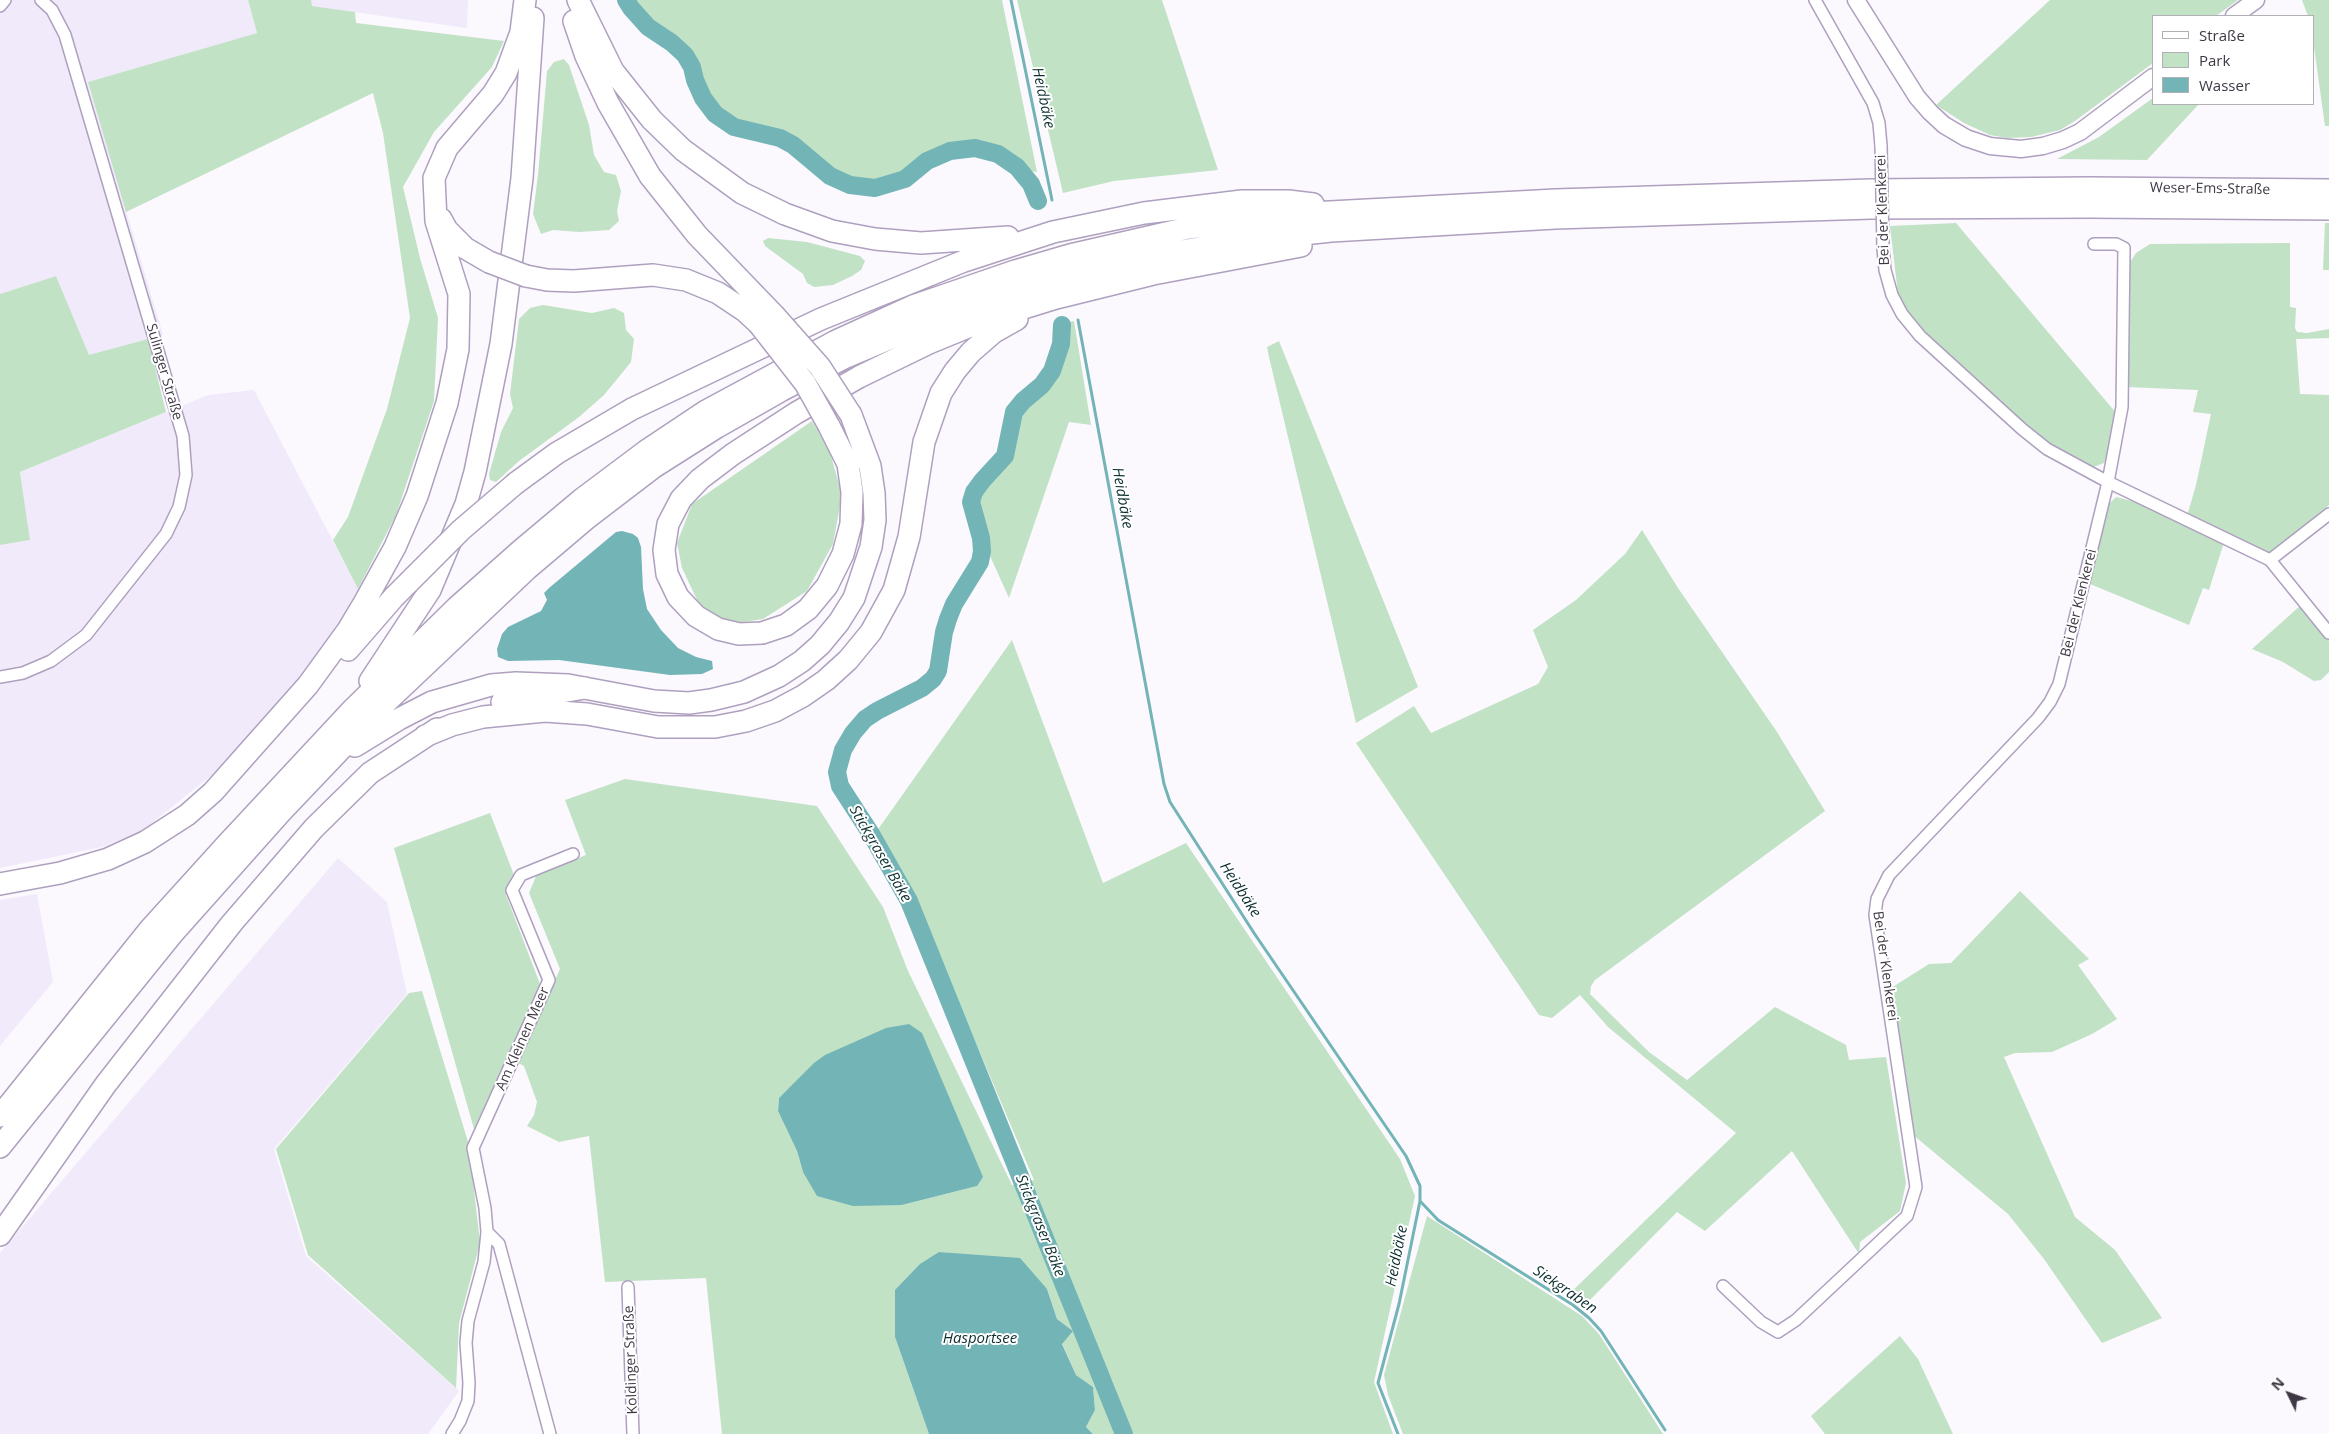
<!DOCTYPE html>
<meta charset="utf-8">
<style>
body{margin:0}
#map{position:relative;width:2329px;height:1434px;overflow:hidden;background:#fbf8fe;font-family:"Open Sans",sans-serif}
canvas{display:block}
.legend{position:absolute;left:2152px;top:15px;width:162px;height:90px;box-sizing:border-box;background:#fff;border:1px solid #b2afb5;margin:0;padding:6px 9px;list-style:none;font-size:15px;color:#3e3845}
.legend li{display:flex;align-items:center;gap:10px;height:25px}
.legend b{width:25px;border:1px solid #b2afb5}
.north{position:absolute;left:2264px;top:1369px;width:50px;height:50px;-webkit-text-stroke:4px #fff;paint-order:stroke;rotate:312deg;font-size:14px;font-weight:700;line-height:20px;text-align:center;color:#3e3845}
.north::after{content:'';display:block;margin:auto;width:18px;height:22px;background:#3e3845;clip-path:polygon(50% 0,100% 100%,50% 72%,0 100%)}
</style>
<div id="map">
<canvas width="2329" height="1434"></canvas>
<ul class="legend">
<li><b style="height:6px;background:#fff"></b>Straße</li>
<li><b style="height:14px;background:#c2e2c6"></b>Park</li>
<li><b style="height:14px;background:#73b4b7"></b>Wasser</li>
</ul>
<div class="north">N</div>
</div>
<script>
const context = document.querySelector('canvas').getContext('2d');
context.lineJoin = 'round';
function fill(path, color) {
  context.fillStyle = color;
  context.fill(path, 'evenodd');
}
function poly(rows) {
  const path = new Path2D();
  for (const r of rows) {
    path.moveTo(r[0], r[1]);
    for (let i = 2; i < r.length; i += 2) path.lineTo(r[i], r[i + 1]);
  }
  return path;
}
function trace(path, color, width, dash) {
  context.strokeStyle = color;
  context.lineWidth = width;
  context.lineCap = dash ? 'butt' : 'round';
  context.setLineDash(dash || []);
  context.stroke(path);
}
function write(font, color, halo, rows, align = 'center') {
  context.font = font + ' "Open Sans",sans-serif';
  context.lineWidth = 4;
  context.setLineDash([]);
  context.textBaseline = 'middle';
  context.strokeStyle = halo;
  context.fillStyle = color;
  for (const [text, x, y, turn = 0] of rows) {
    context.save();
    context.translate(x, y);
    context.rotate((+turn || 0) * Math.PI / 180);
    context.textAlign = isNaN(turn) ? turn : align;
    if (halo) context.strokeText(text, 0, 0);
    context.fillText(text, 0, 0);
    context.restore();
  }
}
fill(poly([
 [0,0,248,0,257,33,88,82,163,335,89,356,56,276,0,294],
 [311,0,468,0,467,28,311,6],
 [254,390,358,589,320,657,234,757,141,832,102,847,0,868,0,545,30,540,20,472,208,395],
 [338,858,387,902,407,994,274,1149,306,1256,459,1391,428,1434,0,1434,0,1253],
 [37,894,53,982,0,1046,0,900]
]), '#f1eafa');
fill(poly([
 [248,0,311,0,312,6,355,12,356,23,504,41,492,67,434,132,403,187,420,258,438,318,434,401,396,515,358,589,333,540,348,517,387,409,410,318,383,133,373,93,126,212,88,82,257,33],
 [631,0,1002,0,1037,172,1029,171,988,143,964,141,945,149,906,173,890,178,868,180,845,176,826,167,795,140,730,122,709,104,687,52,673,38,649,22,634,7],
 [1017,0,1162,0,1218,170,1114,181,1063,193],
 [2050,0,2238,0,2216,16,2153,16,2153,63,2075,121,2060,130,2031,137,2007,138,1990,135,1964,123,1936,105],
 [2302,0,2329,0,2329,126,2325,126,2313,40,2313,16,2308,16],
 [564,59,569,65,589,125,594,155,604,172,616,175,621,191,617,211,619,221,609,230,579,232,553,230,541,234,533,214,538,175,547,71,554,62],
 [2153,98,2153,104,2199,104,2147,160,2057,159,2099,137],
 [1956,223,2117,414,2109,453,2104,463,2094,467,2056,450,1929,339,1911,318,1898,294,1890,226],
 [2325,223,2329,223,2329,270,2323,270],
 [768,238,807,242,860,256,865,261,861,270,852,276,833,285,814,287,807,283,803,274,765,246,763,241],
 [2290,243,2290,307,2296,308,2295,328,2297,332,2307,333,2329,329,2329,338,2296,339,2300,394,2329,395,2329,505,2269,554,2187,516,2196,485,2211,414,2193,412,2198,390,2126,387,2129,264,2136,253,2150,244],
 [56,276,89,355,148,339,166,412,20,472,30,540,0,545,0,294],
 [543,305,592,313,614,308,624,313,626,330,634,339,631,362,604,395,579,417,519,461,496,482,490,480,489,474,501,432,513,408,510,394,519,319,530,308],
 [1074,321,1091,425,1069,422,1009,598,986,547,976,501,980,490,1003,465,1012,448,1019,415,1025,407,1050,385,1058,371,1067,331,1066,323],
 [1279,341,1418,687,1356,723,1269,357,1267,347],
 [812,421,829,449,842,495,833,544,807,591,763,619,731,624,699,604,682,568,677,543,692,504],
 [2116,497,2147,505,2224,542,2209,590,2203,588,2189,625,2090,584,2108,505],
 [1642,530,1678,588,1777,732,1825,811,1595,980,1591,986,1590,994,1649,1052,1687,1080,1775,1007,1846,1045,1849,1060,1886,1057,1906,1183,1900,1211,1860,1242,1859,1254,1792,1151,1705,1231,1677,1212,1585,1305,1568,1295,1736,1133,1608,1027,1580,995,1552,1018,1539,1015,1356,743,1414,706,1431,733,1538,684,1548,667,1533,630,1576,600,1625,554],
 [2301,605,2329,641,2329,672,2321,680,2314,681,2283,662,2252,649],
 [1012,640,1103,883,1186,843,1400,1159,1415,1196,1374,1382,1393,1434,1133,1434,1110,1375,1128,1434,1093,1434,1086,1427,1095,1410,1093,1387,1076,1375,1062,1343,1073,1331,1057,1319,1047,1289,968,1255,939,1252,895,1337,929,1434,722,1434,706,1278,605,1282,589,1136,559,1142,527,1126,534,1115,537,1102,524,1066,518,1063,560,969,529,893,537,874,586,855,565,800,625,779,817,806,883,907,908,971,1012,1185,1034,1180,911,890,874,835],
 [797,1081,977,1186,902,1205,803,1172,797,1151,778,1111,779,1098],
 [490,813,514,875,506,895,540,984,474,1129,394,848],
 [2020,891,2089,959,2078,965,2117,1019,2092,1034,2052,1052,2015,1053,2004,1057,2075,1217,2115,1250,2162,1318,2102,1343,2044,1259,2008,1214,1912,1134,1891,988,1929,964,1951,963],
 [422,991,469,1145,480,1243,459,1323,456,1388,308,1255,276,1149,409,993],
 [1427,1216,1582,1316,1599,1334,1663,1434,1403,1434,1388,1395,1384,1375],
 [1900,1336,1918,1359,1953,1434,1825,1434,1811,1416]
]), '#c2e2c6');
fill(poly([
 [622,531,633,534,638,538,641,547,643,589,647,609,661,630,678,648,696,657,712,661,713,669,702,674,670,675,559,660,508,661,498,657,497,649,502,634,508,627,541,611,547,600,544,593,549,588,616,532],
 [909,1024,922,1033,983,1177,977,1186,902,1205,853,1206,817,1196,803,1172,797,1151,778,1111,779,1098,814,1063,825,1055,886,1028],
 [939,1252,1020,1258,1047,1289,1057,1319,1073,1331,1062,1344,1076,1375,1093,1387,1095,1410,1086,1427,1093,1434,929,1434,895,1337,895,1290,920,1264]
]), '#73b4b7');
trace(poly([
 [1011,0,1052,200],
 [1078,320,1164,784,1170,802,1254,933,1406,1156,1420,1186,1420,1201,1399,1304,1378,1383,1398,1434],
 [1420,1201,1438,1220,1573,1305,1589,1318,1601,1331,1665,1430]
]), '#73b4b7', 3);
trace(poly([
 [626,0,631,8,648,27,672,43,685,55,692,67,695,80,703,98,715,114,734,127,780,138,793,145,830,176,850,185,875,188,905,179,927,161,950,151,975,148,998,154,1017,167,1031,184,1038,201],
 [1062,325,1061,344,1052,371,1042,385,1023,401,1014,412,1005,456,982,481,974,492,971,502,981,538,982,551,980,562,954,604,948,619,944,632,938,671,933,679,922,688,877,711,865,719,853,733,843,750,837,772,840,786,871,834,909,901,1124,1434]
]), '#73b4b7', 18);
const street = poly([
 [1815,0,1873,103,1879,123,1881,146],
 [0,6,5,0],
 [1883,248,1885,270,1892,295,1902,314,1920,336,2022,429,2047,449,2108,482,2270,560,2329,633],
 [2270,560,2329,514],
 [0,677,23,673,51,661,86,635,166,534,179,507,186,475,183,436,65,35,52,10,41,0],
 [487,1232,499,1244,550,1434],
 [1723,1286,1761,1322,1778,1332,1796,1320,1907,1216,1916,1187,1875,915,1877,899,1889,875,2038,718,2050,702,2059,684,2108,482,2122,407,2124,248,2116,244,2094,244],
 [628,1287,633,1434],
 [452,1434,460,1421,468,1401,469,1383,466,1343,468,1321,484,1262,487,1232,485,1208,473,1148,549,980,512,890,521,875,573,854]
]);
const secondary = poly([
 [1856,0,1917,97,1930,112,1944,125,1966,138,1990,146,2021,149,2043,146,2063,140,2080,132,2153,77],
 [2234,16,2256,0]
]);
const highway = poly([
 [578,0,613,71,652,120,683,150,742,193,785,214,832,231,875,239,921,243,1008,237],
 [574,21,586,56,608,103,650,176,697,235,774,315],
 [441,219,447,230,465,248,489,262],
 [526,276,547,280,574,281,653,275,686,280,718,293,745,311,759,324],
 [829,426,848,464,852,492,851,524,843,554,827,586,808,609,786,625,762,633,739,634,718,629,696,616,678,597,667,574,664,550,668,524,681,499,700,479,733,454,796,413,859,377,929,343,985,320,1056,298,1153,274,1301,246],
 [516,483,557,453,632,409,821,319,964,261,1053,232,1144,213,1242,201,1288,201,1313,204],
 [348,650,394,597],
 [370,681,430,590,466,504,475,472,501,344,522,178,533,18],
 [502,702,585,688],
 [425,736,452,725,483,717,545,711,587,714,658,727,715,727,746,721,775,711,803,696,826,680,848,660,871,632,894,590,909,537,924,442,941,393,955,371,971,352,994,332,1017,319],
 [355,746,399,719,432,702,491,685,516,683,568,685,654,701,689,703,711,700,744,692,779,676,802,661,820,645,839,622,854,598,871,547,875,520,874,493,870,466,851,415],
 [0,884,60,873,108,859,145,842,187,815,213,792,308,685,348,630,363,605,395,547,417,496,447,403,458,349,459,294,436,221,434,178,447,148,493,94,506,73,521,32,525,0],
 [0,1116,150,929,227,844,353,709,457,607,520,551,582,499,646,451,706,411,836,341,913,306,1015,271,1070,255,1188,228,1311,213,1556,200,1871,190,2090,188,2329,190],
 [0,1147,174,932,281,812,380,708,527,569,586,519,654,467,717,427,782,390,846,357,931,321,1022,289,1145,257,1247,240,1331,231,1555,218,1871,208,2091,207,2329,209],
 [0,1235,106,1084,232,923,314,828,370,773,437,729]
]);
trace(street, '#aea0be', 14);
trace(secondary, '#aea0be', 19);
trace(highway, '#aea0be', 24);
trace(street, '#fff', 11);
trace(secondary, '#fff', 16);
trace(highway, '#fff', 21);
const streetBridge = poly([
 [1881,146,1883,248]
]);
const highwayBridge = poly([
 [489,262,526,276],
 [774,315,820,367,851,415],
 [759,324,805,383,829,426],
 [394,597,461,530,516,483]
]);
trace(streetBridge, '#aea0be', 14, []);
trace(highwayBridge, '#aea0be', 24, []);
trace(streetBridge, '#fff', 11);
trace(highwayBridge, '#fff', 21);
write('14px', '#3e3845', '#fff', [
 ["Weser-Ems-Straße",2210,189,1],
 ["Bei der Klenkerei",1883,210,-92],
 ["Sulinger Straße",164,372,74],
 ["Bei der Klenkerei",2079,603,-76],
 ["Bei der Klenkerei",1885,966,82],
 ["Am Kleinen Meer",523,1039,-66],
 ["Koldinger Straße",631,1360,-92]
]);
write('italic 15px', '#0d2f30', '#fff', [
 ["Heidbäke",1043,98,78],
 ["Heidbäke",1122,498,80],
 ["Stickgraser Bäke",880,854,60],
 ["Heidbäke",1240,890,57],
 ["Stickgraser Bäke",1040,1226,68],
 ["Heidbäke",1397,1256,-79],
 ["Siekgraben",1565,1290,34],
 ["Hasportsee",980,1339]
]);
</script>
